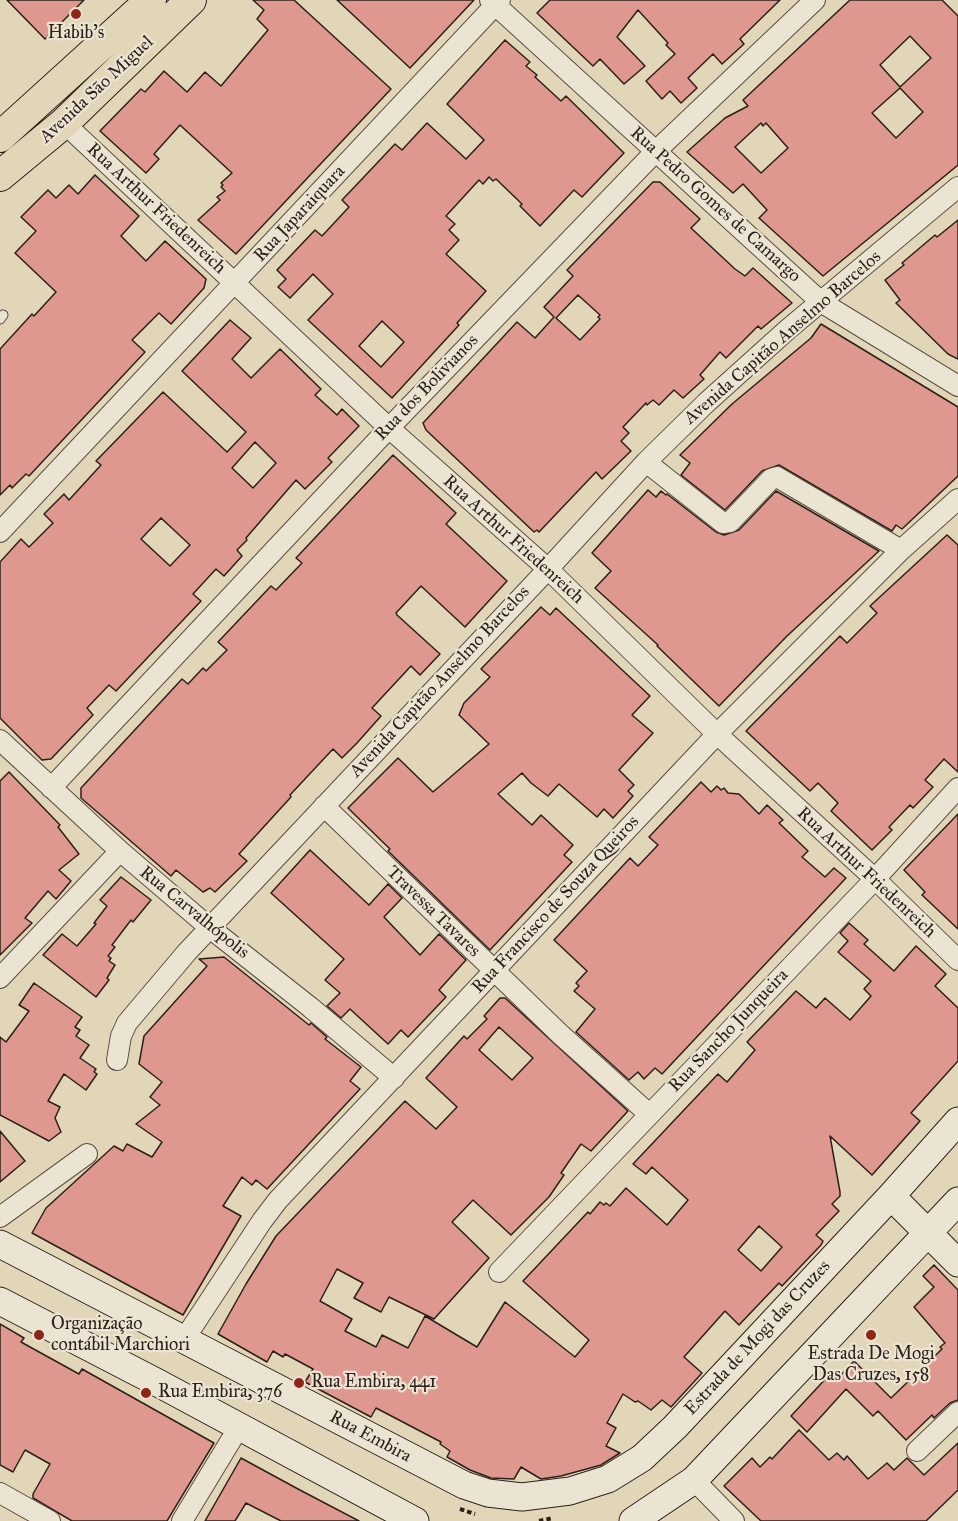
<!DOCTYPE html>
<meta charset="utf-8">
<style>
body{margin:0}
canvas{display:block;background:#e2d6b9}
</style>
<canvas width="958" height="1521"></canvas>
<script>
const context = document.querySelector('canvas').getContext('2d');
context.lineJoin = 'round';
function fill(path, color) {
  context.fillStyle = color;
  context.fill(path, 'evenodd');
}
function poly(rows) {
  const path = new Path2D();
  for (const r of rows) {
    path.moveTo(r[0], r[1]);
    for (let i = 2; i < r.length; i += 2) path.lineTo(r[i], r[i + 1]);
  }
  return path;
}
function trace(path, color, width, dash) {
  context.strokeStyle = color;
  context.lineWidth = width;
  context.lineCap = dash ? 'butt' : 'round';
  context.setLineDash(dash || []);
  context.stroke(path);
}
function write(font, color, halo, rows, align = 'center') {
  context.font = font + ' "IM FELL Great Primer",serif';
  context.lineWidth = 4.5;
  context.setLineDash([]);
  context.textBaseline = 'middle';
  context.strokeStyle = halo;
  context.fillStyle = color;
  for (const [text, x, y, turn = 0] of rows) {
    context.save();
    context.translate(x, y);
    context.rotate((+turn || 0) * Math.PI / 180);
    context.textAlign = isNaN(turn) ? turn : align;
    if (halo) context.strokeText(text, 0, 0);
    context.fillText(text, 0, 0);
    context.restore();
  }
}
const building = poly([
 [7,0,84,0,45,39,7,0],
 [253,0,294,0,391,89,236,254,198,220,220,200,217,197,225,191,221,187,223,185,221,183,232,173,180,125,154,154,159,159,146,173,100,131,141,89,145,92,164,71,187,92,205,72,221,86,268,30,257,19,264,10,253,0],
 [337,0,474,0,410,68,337,0],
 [550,0,780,0,740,39,744,44,722,64,713,54,688,78,697,88,681,103,670,91,662,99,646,81,675,54,666,45,668,43,638,10,617,37,645,66,624,84,600,59,593,66,537,13,550,0],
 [850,0,942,0,958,16,958,165,823,276,759,218,767,210,743,184,733,193,687,152,725,118,748,106,743,100,850,0],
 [910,36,931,58,900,87,880,65,910,36],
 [900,88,923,112,896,138,872,113,900,88],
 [761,123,763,126,766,123,788,148,761,173,735,147,761,123],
 [505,40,530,62,526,66,537,75,535,77,561,101,566,96,624,153,582,197,574,190,540,226,520,206,522,204,496,179,493,181,489,177,483,184,479,180,446,216,455,224,449,230,459,240,446,254,486,291,457,323,459,325,392,398,308,320,333,294,313,274,290,298,278,287,286,279,277,270,315,230,322,236,349,207,342,200,362,179,395,144,402,150,427,123,466,159,484,140,447,104,505,40],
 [382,321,404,342,381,367,359,346,382,321],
 [95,175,139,216,121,236,146,261,165,241,206,279,204,288,171,324,159,313,132,340,145,352,29,476,26,474,12,488,10,485,0,495,0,349,32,314,34,316,56,292,15,253,36,231,21,217,48,190,56,198,69,185,78,194,95,175],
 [653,182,660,182,700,219,691,228,735,269,745,276,753,268,792,303,761,329,758,326,726,358,720,352,700,375,704,379,683,398,674,390,659,405,653,400,647,405,646,403,623,427,629,433,621,441,631,451,602,479,596,472,539,532,537,530,534,532,426,430,423,423,517,322,535,338,554,317,544,307,573,276,567,270,653,182],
 [578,295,600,315,598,317,600,319,580,340,556,318,578,295],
 [958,220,958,359,948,354,896,303,900,300,885,280,904,265,902,263,935,235,937,237,958,220],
 [230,320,251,338,232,359,251,378,280,349,321,389,315,395,337,415,342,409,359,426,328,458,332,462,305,489,296,480,246,538,247,540,237,550,242,556,224,576,216,569,193,594,201,601,116,691,109,685,87,708,93,715,51,759,42,760,0,718,0,562,21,539,29,547,53,523,44,514,64,494,69,500,101,465,96,461,163,392,227,452,246,432,182,371,230,320],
 [255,442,276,463,253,488,232,468,255,442],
 [161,518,190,545,170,566,141,539,161,518],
 [821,324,958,407,958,476,902,529,896,525,892,531,779,465,762,471,725,510,681,475,690,463,680,455,732,404,811,338,821,324],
 [393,455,456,513,446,524,507,581,465,627,421,586,396,613,397,615,440,654,420,675,411,666,372,708,381,716,357,743,342,758,333,749,290,795,291,797,239,854,247,861,215,892,210,888,203,892,176,870,171,876,81,798,81,788,182,679,188,684,203,668,206,671,227,650,218,642,271,586,276,590,302,563,296,558,393,455],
 [648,490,656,497,661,491,666,495,667,494,716,532,724,535,739,530,776,491,879,551,787,636,719,706,657,646,658,645,595,588,611,571,592,553,648,490],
 [947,535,958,545,958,772,944,759,925,780,933,787,913,808,910,805,889,827,892,830,872,850,831,811,838,803,818,783,810,791,746,731,840,636,847,643,877,613,870,606,947,535],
 [541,607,550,615,556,608,650,696,632,715,653,733,619,770,634,785,628,791,633,796,613,818,604,809,597,817,559,784,548,796,531,783,522,773,498,794,532,825,541,815,573,845,564,855,572,862,490,950,388,851,390,849,348,808,398,758,433,792,489,744,459,715,464,703,490,677,481,669,541,607],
 [9,772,60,825,58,827,79,854,59,870,71,881,56,899,48,891,25,918,32,923,0,955,0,781,9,772],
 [701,782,711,792,717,786,721,790,724,788,728,793,739,794,759,814,767,805,783,820,779,823,808,851,802,857,825,877,834,868,846,878,662,1074,655,1068,644,1079,638,1072,629,1080,576,1032,595,1009,574,991,579,986,576,983,587,971,554,940,630,858,638,866,658,845,649,837,701,782],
 [958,814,958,929,922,895,925,892,904,870,958,814],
 [310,850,369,905,388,884,402,898,384,917,420,955,439,934,466,960,439,990,446,997,408,1037,401,1030,388,1044,350,1009,341,1018,327,1006,340,993,325,980,344,959,271,893,310,850],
 [121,877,151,900,133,922,131,920,112,945,115,947,108,956,111,958,109,961,115,965,107,978,109,980,96,997,43,955,62,934,77,946,96,924,94,923,107,906,100,900,121,877],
 [849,923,868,940,864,944,894,971,916,946,946,974,935,986,958,1008,958,1061,911,1113,920,1121,872,1175,830,1136,840,1192,840,1196,832,1204,839,1211,816,1235,823,1241,821,1245,782,1286,779,1283,739,1325,725,1311,684,1357,702,1373,671,1407,662,1400,651,1410,638,1401,635,1402,623,1394,607,1423,616,1428,606,1446,620,1453,601,1465,561,1476,541,1479,521,1467,514,1479,491,1478,470,1470,447,1457,450,1451,440,1444,441,1442,376,1408,371,1417,305,1382,313,1369,285,1354,283,1357,273,1351,267,1362,218,1334,246,1284,276,1236,405,1101,436,1129,457,1107,426,1078,464,1036,467,1039,487,1019,484,1016,500,998,505,998,628,1111,591,1151,581,1144,561,1173,564,1175,549,1197,511,1235,473,1200,452,1222,489,1258,434,1319,389,1297,381,1312,354,1298,363,1283,337,1269,320,1301,352,1319,345,1331,376,1347,382,1335,408,1348,425,1316,477,1347,505,1302,575,1357,589,1340,523,1281,588,1212,590,1214,600,1202,604,1205,606,1203,610,1206,626,1188,667,1225,688,1200,652,1167,646,1174,633,1164,718,1074,727,1082,755,1050,747,1042,796,991,816,1008,825,998,850,1020,871,996,864,989,871,981,838,952,848,941,840,933,849,923],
 [499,1027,533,1058,512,1080,479,1050,499,1027],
 [759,1226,782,1247,761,1271,738,1250,759,1226],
 [224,957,309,1025,311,1023,327,1037,325,1039,361,1067,350,1081,360,1089,267,1189,256,1180,252,1185,242,1177,223,1206,241,1216,183,1315,32,1233,46,1208,114,1146,123,1151,127,1144,152,1157,162,1142,136,1124,160,1105,150,1097,162,1082,139,1064,144,1036,207,966,199,959,224,957],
 [34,983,82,1017,75,1027,80,1030,76,1036,89,1045,80,1058,96,1069,94,1072,97,1074,86,1090,64,1074,48,1101,60,1107,55,1118,61,1132,49,1141,0,1115,0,1037,6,1042,29,1011,19,1005,34,983],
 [0,1131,25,1161,0,1182,0,1131],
 [934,1265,958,1290,958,1400,950,1403,934,1418,932,1415,906,1440,878,1411,873,1416,846,1389,807,1432,791,1416,831,1373,837,1379,854,1361,891,1398,942,1349,940,1347,945,1343,914,1307,934,1287,923,1276,934,1265],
 [0,1324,24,1338,21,1342,79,1374,82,1369,214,1443,167,1521,72,1521,33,1498,33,1494,50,1464,25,1450,13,1472,0,1465,0,1324],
 [799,1430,829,1460,837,1453,844,1460,847,1456,868,1479,887,1463,894,1470,907,1458,924,1475,958,1443,958,1490,926,1521,761,1521,724,1486,752,1458,760,1467,770,1457,772,1459,799,1430],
 [241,1458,298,1489,359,1521,281,1521,246,1503,235,1521,205,1521,241,1458]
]);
fill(building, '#df988f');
trace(building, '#2d201a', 1.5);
const lane = poly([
 [0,319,3,315]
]);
const street = poly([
 [490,0,821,302,958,386],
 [64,123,389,428,548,569,717,734,875,879,958,960],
 [646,462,723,523,730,522,771,479,777,477,901,550],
 [0,532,500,0],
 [0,740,120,851,210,928,310,1007,394,1078],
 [51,788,389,428,656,151,815,0],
 [324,806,560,1034,649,1114],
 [0,978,120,851],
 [117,1060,121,1036,127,1023,187,952,548,569,646,462,706,403,787,330,958,187],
 [0,1217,87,1154],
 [499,1272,875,879,958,788],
 [185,1338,262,1221,278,1200,717,734,901,550,958,499],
 [917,1451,958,1412],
 [694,1480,734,1521],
 [0,1493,50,1521],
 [182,1521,239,1427]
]);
const secondary = poly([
 [891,1196,958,1263],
 [0,1244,464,1485,488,1493,522,1497,570,1491,608,1479,642,1458,675,1427,891,1196,958,1121],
 [0,1301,158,1383,415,1521],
 [633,1521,694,1480,958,1201]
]);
const primary = poly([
 [0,137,151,0],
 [0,176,64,123,191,0]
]);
trace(lane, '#5a4e42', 11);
trace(street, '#5a4e42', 22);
trace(secondary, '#2d201a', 29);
trace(primary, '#2d201a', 32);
trace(poly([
 [460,1509,475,1514],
 [539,1521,553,1518]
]), '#2d201a', 4, [4.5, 3]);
trace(lane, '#ece4d2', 9);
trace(street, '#ece4d2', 20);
trace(secondary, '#ece4d2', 27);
trace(primary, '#e2d6b9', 30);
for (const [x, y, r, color] of [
 [76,14,6,"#8f2418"],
 [39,1335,6,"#8f2418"],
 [871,1335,6,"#8f2418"],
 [299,1383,6,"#8f2418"],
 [146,1393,6,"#8f2418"]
]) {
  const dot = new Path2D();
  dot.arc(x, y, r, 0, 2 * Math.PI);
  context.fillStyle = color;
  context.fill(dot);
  trace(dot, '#ece4d2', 2);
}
write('18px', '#2d201a', '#ece4d2', [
 ["Habib's",76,34,"center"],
 ["Organização",51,1325],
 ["contábil Marchiori",51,1346],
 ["Estrada De Mogi",871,1355,"center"],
 ["Das Cruzes, 158",871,1376,"center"],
 ["Rua Embira, 441",311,1383],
 ["Rua Embira, 376",158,1393]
], 'left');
write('18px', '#2d201a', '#ece4d2', [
 ["Avenida São Miguel",97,90,-43],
 ["Rua Pedro Gomes de Camargo",715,205,42],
 ["Rua Arthur Friedenreich",156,209,43],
 ["Rua Japaraiquara",300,214,-47],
 ["Avenida Capitão Anselmo Barcelos",783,338,-41],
 ["Rua dos Bolivianos",427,388,-46],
 ["Rua Arthur Friedenreich",513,540,42],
 ["Avenida Capitão Anselmo Barcelos",440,682,-47],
 ["Rua Arthur Friedenreich",866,873,43],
 ["Rua Francisco de Souza Queiros",556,905,-47],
 ["Travessa Tavares",433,912,44],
 ["Rua Carvalhópolis",194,913,39],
 ["Rua Sancho Junqueira",729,1031,-46],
 ["Estrada de Mogi das Cruzes",758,1338,-47],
 ["Rua Embira",370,1437,28]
]);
</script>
